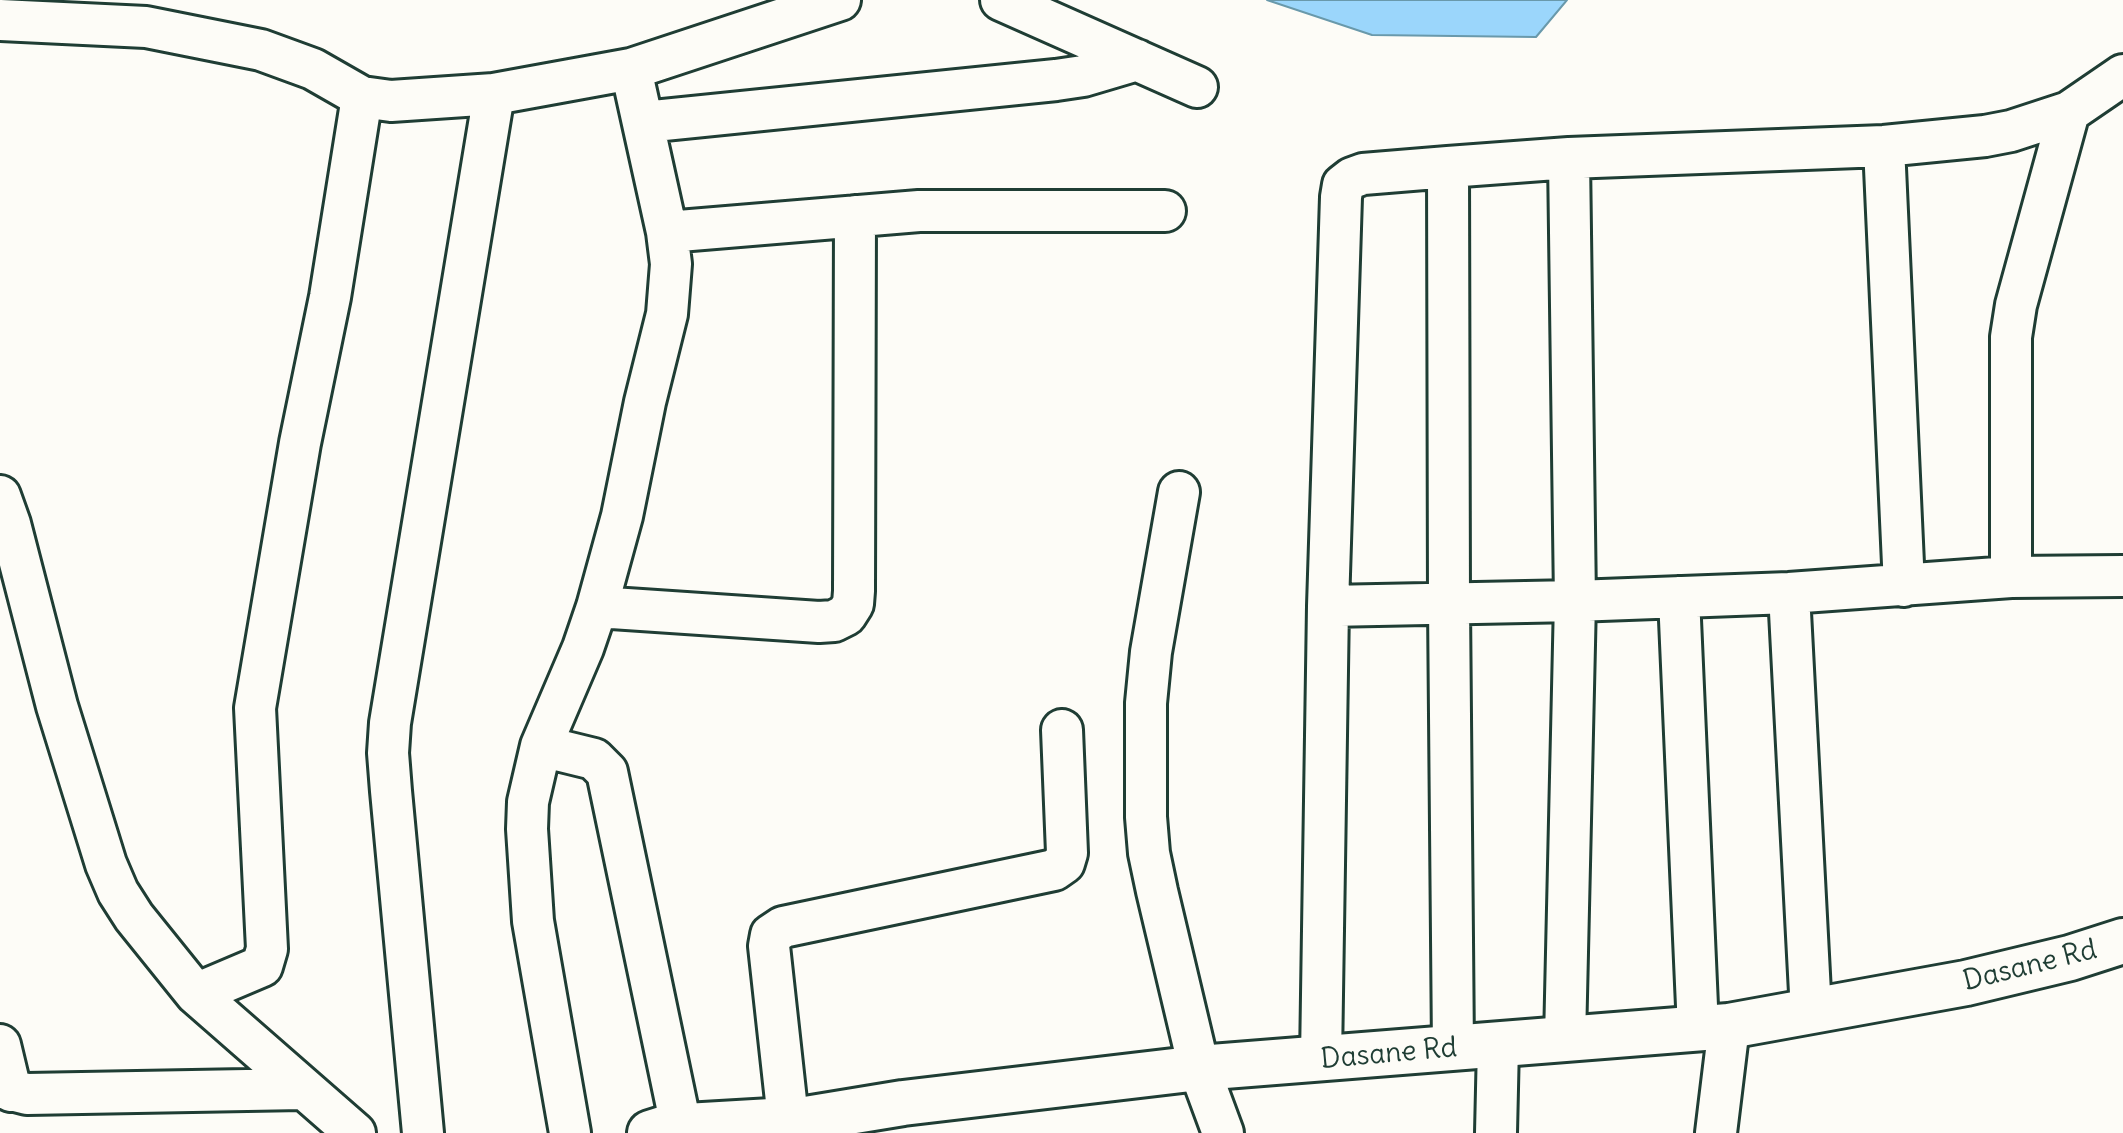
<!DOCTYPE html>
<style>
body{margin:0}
canvas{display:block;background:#fdfcf7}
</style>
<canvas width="2123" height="1133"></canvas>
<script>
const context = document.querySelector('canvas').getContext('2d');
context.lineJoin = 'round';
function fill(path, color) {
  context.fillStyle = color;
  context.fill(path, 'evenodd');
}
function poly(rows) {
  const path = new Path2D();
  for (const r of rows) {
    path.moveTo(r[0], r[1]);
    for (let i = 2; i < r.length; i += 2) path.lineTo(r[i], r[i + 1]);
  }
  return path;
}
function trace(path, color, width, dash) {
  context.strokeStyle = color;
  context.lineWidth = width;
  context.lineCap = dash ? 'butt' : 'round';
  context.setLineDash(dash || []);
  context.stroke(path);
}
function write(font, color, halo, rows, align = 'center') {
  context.font = font + ' Delius,sans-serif';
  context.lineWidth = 6;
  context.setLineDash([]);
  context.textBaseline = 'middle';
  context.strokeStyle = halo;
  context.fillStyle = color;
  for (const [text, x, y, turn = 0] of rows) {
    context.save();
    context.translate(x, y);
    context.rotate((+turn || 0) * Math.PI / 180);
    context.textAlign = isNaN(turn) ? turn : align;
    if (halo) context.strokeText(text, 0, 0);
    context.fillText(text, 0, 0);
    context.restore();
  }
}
const water = poly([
 [1267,0,1567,0,1536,37,1372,35,1267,0]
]);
fill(water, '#9bd6fb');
trace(water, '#6999ab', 2);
const street = poly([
 [1001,0,1197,87],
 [0,20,146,27,261,50,313,69,362,97,391,101,494,94,631,69,840,0],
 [644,122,1056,80,1083,76,1137,60],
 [1884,146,1904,586],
 [1448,167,1449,605,1453,1049],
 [667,232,919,211,1165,211],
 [1179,492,1151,652,1146,703,1146,817,1149,853,1157,891,1199,1068,1223,1133],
 [0,496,10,524,57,706,106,864,118,892,134,917,196,994,355,1133],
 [2011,577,2011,337,2016,305,2069,112,2123,75],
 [1789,593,1811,1012],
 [1679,597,1698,1029],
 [1328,606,1575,601,1789,593,2011,577,2123,576],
 [597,607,819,622,834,621,846,615,853,604,854,591,855,216],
 [541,746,594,759,607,772,681,1126],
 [196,994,262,966,267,949,255,708,300,443,330,297,362,97],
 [1565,1040,1575,601,1569,158],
 [0,1045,11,1091],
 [1321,1059,1328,606,1341,197,1343,185,1352,178,1363,174,1448,167,1569,158,1884,146,1985,136,2011,131,2069,112],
 [0,1087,27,1094,302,1089],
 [788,1119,769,946,771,935,783,927,1054,870,1064,863,1067,853,1062,730],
 [423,1133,391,791,388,753,390,723,494,94],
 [570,1133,533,921,527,829,528,802,541,746,583,648,597,607,622,516,645,402,667,314,671,264,667,232,631,69],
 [1496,1133,1498,1045],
 [1716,1133,1729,1026]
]);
const secondary = poly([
 [650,1133,669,1127,806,1119,903,1103,1199,1068,1729,1026,1966,983,2070,958,2123,941]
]);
trace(street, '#1f3d34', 46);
trace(secondary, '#1f3d34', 50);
trace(street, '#fdfcf7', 40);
trace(secondary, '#fdfcf7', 44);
write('28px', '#1f3d34', '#fdfcf7', [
 ["Dasane Rd",2030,966,-14],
 ["Dasane Rd",1389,1054,-5]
]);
</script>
